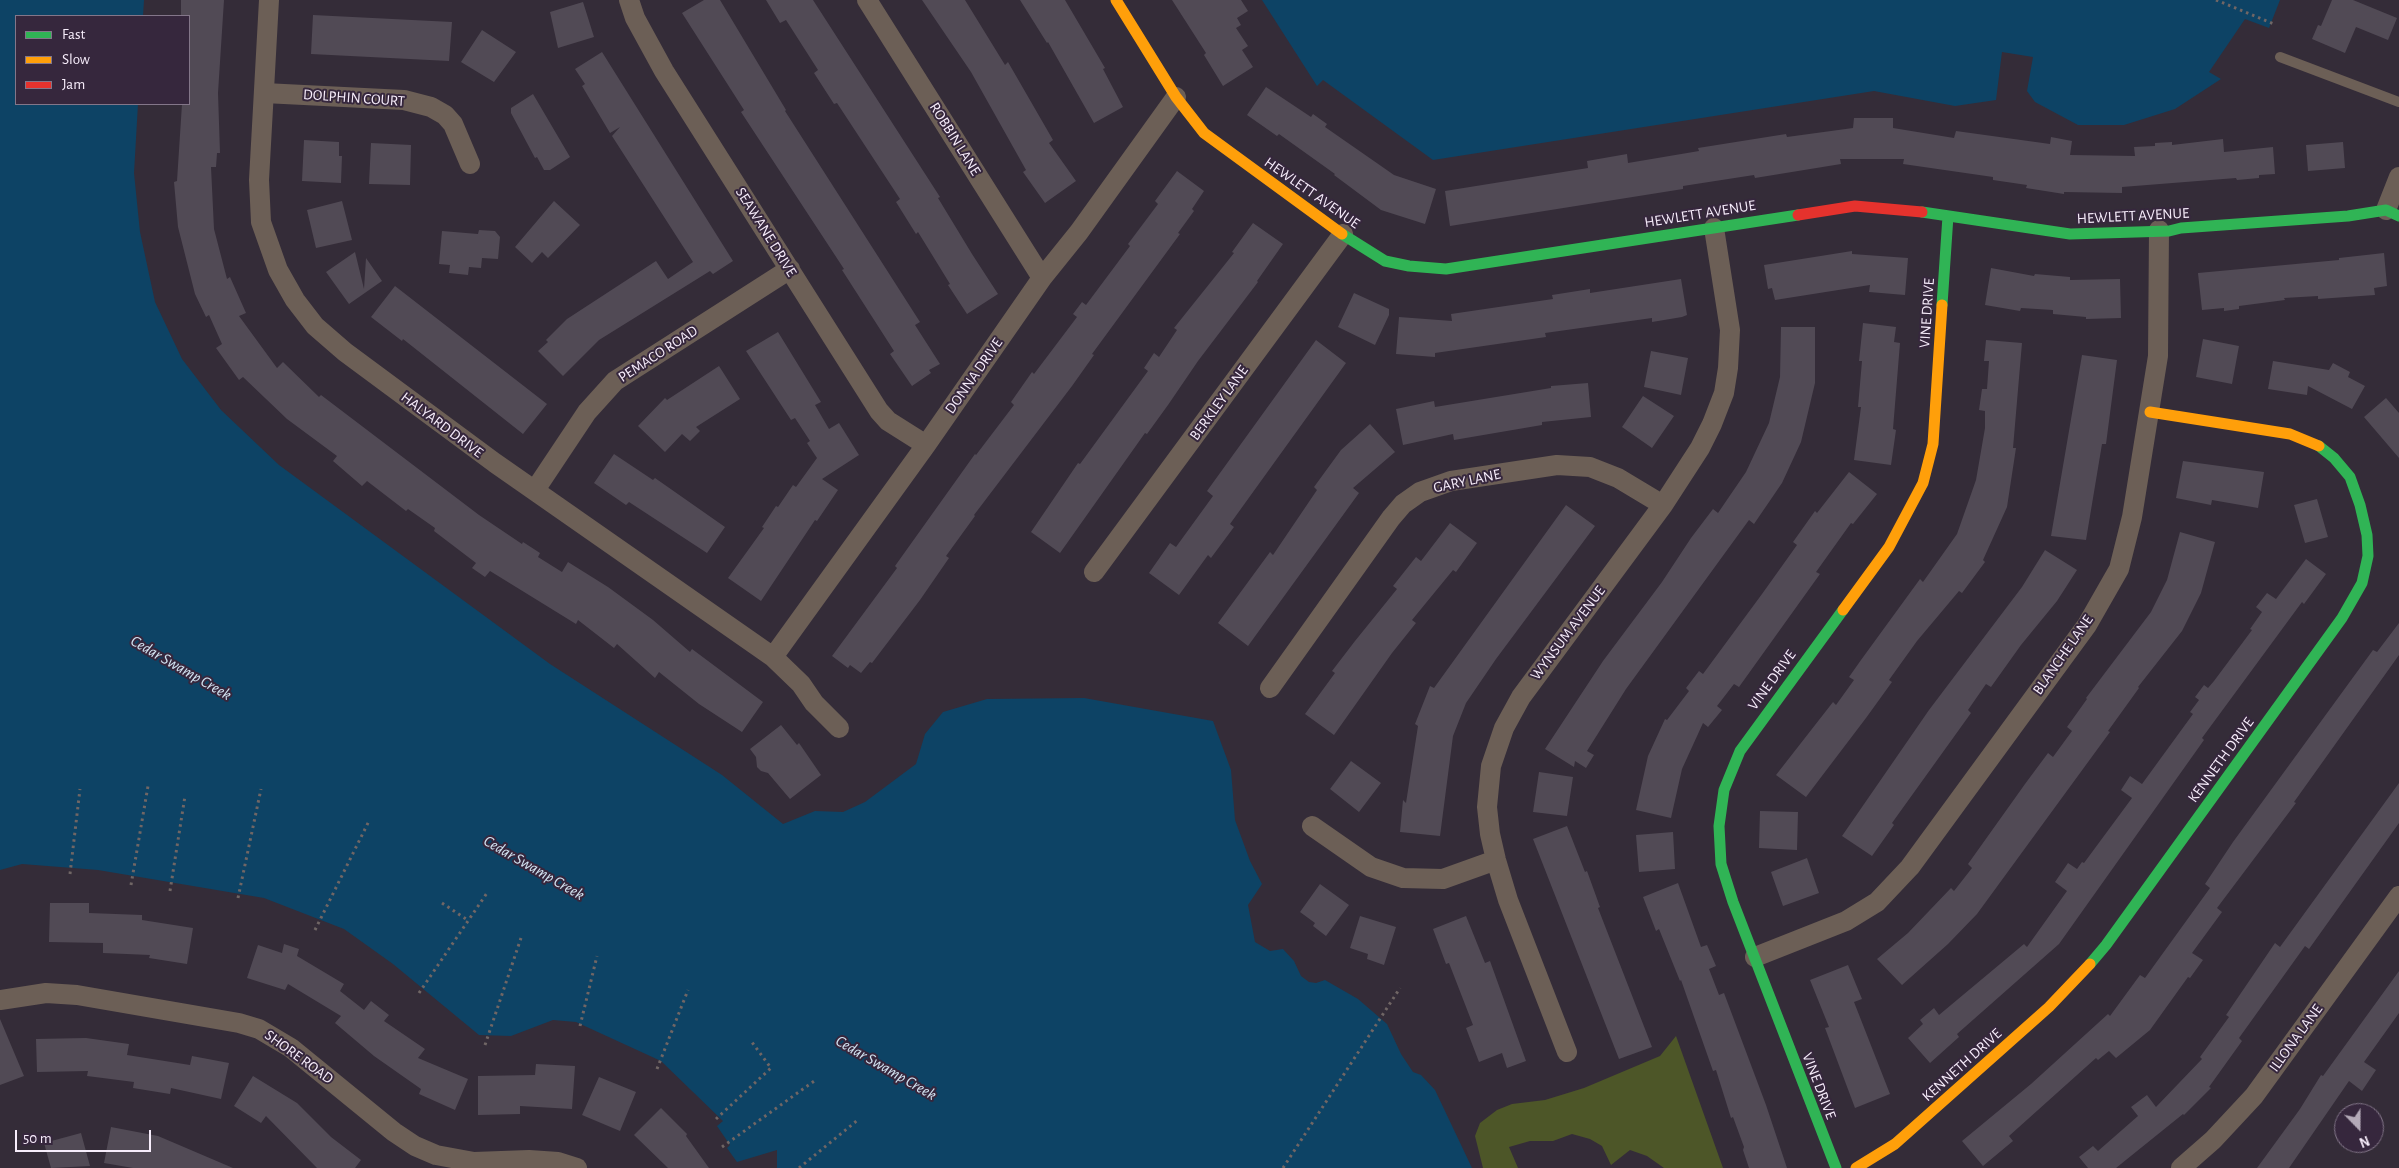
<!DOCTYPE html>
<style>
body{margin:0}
#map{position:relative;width:2399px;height:1168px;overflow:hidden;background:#342c38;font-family:"Alegreya Sans",sans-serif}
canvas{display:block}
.legend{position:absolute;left:15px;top:15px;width:175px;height:90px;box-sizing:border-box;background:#36273d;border:1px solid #837689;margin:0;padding:6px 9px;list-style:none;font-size:15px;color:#f7edfb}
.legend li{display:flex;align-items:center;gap:10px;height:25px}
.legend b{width:25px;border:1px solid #837689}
.north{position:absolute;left:2334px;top:1103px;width:50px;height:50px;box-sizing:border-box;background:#36273d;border:1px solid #837689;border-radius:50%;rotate:158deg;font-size:14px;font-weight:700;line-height:20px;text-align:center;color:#f7edfb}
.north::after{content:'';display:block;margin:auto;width:18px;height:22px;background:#b3a9b7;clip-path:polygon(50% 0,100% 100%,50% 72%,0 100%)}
.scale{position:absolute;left:15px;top:1130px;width:136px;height:22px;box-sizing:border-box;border:2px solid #f7edfb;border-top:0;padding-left:6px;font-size:15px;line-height:18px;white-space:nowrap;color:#f7edfb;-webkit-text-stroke:4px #36273d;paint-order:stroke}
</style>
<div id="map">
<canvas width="2399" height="1168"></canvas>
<ul class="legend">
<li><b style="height:6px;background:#30b455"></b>Fast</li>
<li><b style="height:6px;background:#ff9f0a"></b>Slow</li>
<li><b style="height:6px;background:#e5322d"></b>Jam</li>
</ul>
<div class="north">N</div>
<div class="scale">50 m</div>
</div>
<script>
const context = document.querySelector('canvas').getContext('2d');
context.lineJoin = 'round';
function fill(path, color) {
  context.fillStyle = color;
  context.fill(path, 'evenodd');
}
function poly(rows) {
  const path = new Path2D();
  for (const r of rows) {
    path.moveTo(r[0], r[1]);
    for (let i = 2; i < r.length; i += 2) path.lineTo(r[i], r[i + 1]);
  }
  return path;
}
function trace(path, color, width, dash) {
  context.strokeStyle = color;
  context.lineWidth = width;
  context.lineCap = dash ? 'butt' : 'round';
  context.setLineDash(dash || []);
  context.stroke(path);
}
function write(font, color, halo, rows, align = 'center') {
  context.font = font + ' "Alegreya Sans",sans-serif';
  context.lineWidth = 4;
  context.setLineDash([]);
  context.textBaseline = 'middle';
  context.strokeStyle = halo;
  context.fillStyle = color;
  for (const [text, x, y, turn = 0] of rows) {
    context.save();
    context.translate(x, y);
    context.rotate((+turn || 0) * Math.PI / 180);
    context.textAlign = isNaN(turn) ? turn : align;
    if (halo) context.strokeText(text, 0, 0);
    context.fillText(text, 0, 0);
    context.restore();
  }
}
fill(poly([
 [1676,1036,1723,1168,1664,1168,1647,1156,1630,1150,1611,1165,1602,1146,1590,1139,1572,1134,1553,1141,1530,1141,1509,1147,1518,1168,1483,1168,1475,1136,1480,1123,1497,1110,1512,1104,1545,1100,1584,1088,1660,1056]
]), '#4d5628');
fill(poly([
 [0,0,144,0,143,16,16,16,16,104,138,104,134,173,140,232,155,302,182,359,221,410,279,465,550,664,722,775,783,824,815,811,843,812,865,802,916,764,925,734,943,712,987,699,1084,698,1213,721,1231,770,1235,820,1250,861,1262,884,1248,905,1255,942,1270,951,1283,949,1294,961,1301,976,1309,982,1316,983,1325,980,1358,999,1387,1024,1401,1054,1413,1072,1421,1075,1435,1090,1472,1168,777,1168,777,1150,737,1162,727,1148,730,1145,717,1126,723,1121,661,1061,576,1022,553,1020,511,1036,479,1035,393,964,344,929,264,898,98,870,22,864,0,870],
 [1262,0,2280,0,2269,28,2245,19,2209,72,2221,79,2175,109,2124,125,2078,125,2035,102,2027,91,2033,57,2002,52,1996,100,1955,106,1874,91,1433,160,1323,80,1317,86]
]), '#0d4365');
fill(poly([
 [181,0,224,0,218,93,220,153,217,153,216,167,211,167,214,229,227,279,230,277,246,313,239,316,277,368,283,362,319,397,321,395,479,515,522,544,523,542,540,553,538,557,562,572,568,562,608,587,653,620,690,652,692,649,763,702,742,732,699,704,659,672,655,678,617,644,614,648,578,620,576,624,490,571,485,577,472,568,476,563,434,531,435,528,408,509,406,511,367,481,362,486,333,461,337,456,287,419,243,377,239,380,216,348,222,344,209,315,206,317,195,294,178,227,174,182,177,181,182,104,189,104,189,16,181,16],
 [704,0,720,0,786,110,785,111,920,322,915,325,940,364,929,370,931,373,912,386,890,354,894,351,842,270,844,269,741,112,744,110,682,13],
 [766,0,813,0,940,197,938,198,972,254,998,294,967,314,948,285,950,284,918,232,916,234,896,202,900,199,837,103,834,104,814,73,818,70,786,20,780,23],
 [922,0,965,0,1005,65,1008,62,1053,140,1049,143,1076,181,1045,203,1023,172,1026,170,971,72],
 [1020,0,1065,0,1105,68,1103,69,1123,107,1094,123,1048,42,1047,43],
 [1172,0,1241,0,1248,11,1237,18,1241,25,1236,28,1248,46,1242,50,1253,67,1223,86,1204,55,1206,53],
 [2332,0,2353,0,2397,18,2388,40,2356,27,2345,53,2312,39,2318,25,2321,26],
 [583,2,594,37,558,48,550,12],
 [313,15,452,22,449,61,311,54],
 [482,30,516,52,494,82,461,62],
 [602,52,733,261,713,274,710,271,599,340,563,376,538,351,548,342,546,340,567,319,656,261,668,279,693,262,612,136,620,127,610,133,582,86,585,84,575,69],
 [1266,87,1311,117,1313,114,1327,124,1325,127,1394,175,1436,189,1425,224,1381,210,1334,175,1335,174,1279,134,1277,136,1247,115],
 [533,94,570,157,550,170,544,170,537,157,535,158,511,113,511,108],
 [1854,118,1893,118,1893,128,1954,138,1956,131,2050,144,2051,137,2072,141,2070,155,2135,156,2134,147,2155,146,2155,143,2172,142,2172,145,2223,139,2224,152,2273,147,2275,174,2259,175,2259,178,2237,180,2236,178,2122,187,2122,193,2064,192,2064,194,2026,188,2027,185,1993,180,1993,177,1903,164,1904,159,1840,159,1841,164,1755,178,1754,175,1683,186,1683,189,1450,226,1445,191,1588,168,1587,161,1627,154,1628,163,1699,151,1698,148,1786,134,1787,137,1853,128],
 [304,140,339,142,339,156,342,156,341,183,302,181],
 [2343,142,2345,168,2308,171,2306,145],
 [371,143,411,145,410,185,369,184],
 [1177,171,1204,191,1192,209,1194,211,1178,233,1180,234,1092,354,1094,355,1072,386,974,515,975,516,946,556,949,558,920,600,872,663,870,662,861,673,850,665,848,668,832,656,897,568,895,566,975,454,976,455,1014,405,1011,402,1032,372,1034,374,1077,317,1073,314,1082,302,1086,305,1130,246,1128,244,1158,204,1155,201],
 [342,201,352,240,316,248,307,210],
 [554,201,580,225,548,258,542,252,532,263,515,247],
 [1253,223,1283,244,1257,281,1258,282,1198,361,1168,405,1147,434,1145,433,1060,553,1031,532,1078,463,1080,464,1148,371,1144,368,1154,353,1159,357,1177,330,1174,328,1234,253,1232,252],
 [479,230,495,231,500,237,498,259,482,258,481,268,469,267,468,275,449,273,450,265,439,264,442,231,478,234],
 [1852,251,1852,254,1908,258,1905,295,1869,292,1870,285,1775,300,1772,288,1768,289,1764,265],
 [355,252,364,289,366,258,382,281,349,304,326,272],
 [2384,253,2387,286,2374,288,2375,295,2318,299,2318,296,2284,298,2285,300,2239,306,2239,309,2224,311,2224,308,2202,310,2198,273,2339,260,2339,258],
 [1991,268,2034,276,2035,274,2070,277,2070,280,2120,279,2121,318,2086,319,2086,317,2053,314,2053,310,2021,308,2020,311,1985,305],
 [1681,279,1687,315,1682,317,1652,322,1652,318,1545,333,1546,337,1435,353,1435,357,1396,354,1399,317,1452,321,1451,314,1553,299,1552,295,1590,289,1590,293],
 [395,286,547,404,523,434,403,339,402,341,371,317],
 [1354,293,1389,309,1389,315,1375,345,1338,327],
 [1863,323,1896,327,1894,342,1900,343,1893,429,1896,430,1891,465,1854,460,1861,407,1858,407,1862,361,1859,361],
 [1781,327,1815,327,1815,383,1801,442,1782,483,1754,524,1749,520,1626,689,1587,751,1594,755,1586,768,1575,761,1574,767,1545,749,1603,661,1662,582,1691,538,1713,509,1718,513,1746,472,1769,423,1780,377],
 [778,332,821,402,815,405,829,429,839,423,859,455,822,479,838,490,817,521,815,520,761,601,728,578,764,528,762,527,776,506,778,507,793,485,796,487,817,458,807,443,810,441,795,418,791,420,746,351],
 [2203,339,2239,346,2232,384,2196,377],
 [1316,340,1346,363,1230,524,1234,527,1211,558,1208,555,1179,595,1149,573,1170,543,1176,547,1213,496,1207,491],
 [1986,340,2022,343,2013,448,2016,448,2007,507,1983,560,1985,562,1962,593,1959,591,1917,641,1889,680,1892,682,1866,718,1806,797,1776,775,1833,702,1836,705,1854,680,1849,677,1861,660,1920,579,1923,582,1957,534,1976,480,1985,428,1985,411,1979,410,1982,389,1987,389,1989,361,1984,361],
 [1651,351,1688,358,1681,395,1644,387],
 [2082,355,2117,360,2106,444,2102,444,2086,540,2051,536],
 [2273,361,2329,370,2333,363,2350,372,2348,377,2365,386,2352,409,2308,386,2307,395,2268,389],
 [719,366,740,399,696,427,700,431,690,441,682,434,665,452,638,426,665,398,667,400],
 [1588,383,1591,417,1542,422,1542,425,1454,440,1453,434,1403,445,1396,409,1434,401,1435,407,1551,388,1551,386],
 [1643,396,1674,416,1652,448,1622,427],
 [2386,398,2399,413,2399,458,2364,417],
 [1370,424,1395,452,1353,488,1359,493,1248,646,1218,623,1270,552,1273,555,1317,490,1314,487,1341,450],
 [614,454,653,480,655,478,725,527,707,553,629,502,626,505,594,483],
 [2183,461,2264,472,2258,508,2212,500,2211,505,2176,498],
 [1849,472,1877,494,1853,524,1851,523,1816,572,1820,574,1739,687,1734,684,1717,706,1722,710,1708,727,1703,723,1682,769,1671,818,1636,810,1648,756,1665,719,1667,720,1689,691,1686,688,1699,671,1703,674,1762,594,1797,545,1793,542,1815,511,1817,513],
 [2317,499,2328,537,2305,543,2294,505],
 [1566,505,1595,526,1496,659,1466,703,1453,736,1440,836,1400,832,1403,800,1406,803,1418,726,1415,724,1430,686,1434,688],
 [1450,523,1477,543,1456,572,1453,570,1412,620,1416,623,1392,653,1334,735,1305,714,1335,673,1332,671,1355,641,1397,589,1393,586,1416,557,1421,561],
 [2180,532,2215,542,2201,593,2182,631,2138,687,2139,688,2108,731,2110,732,1977,914,1948,944,1902,985,1877,959,1908,933,1951,888,1954,891,1972,868,1968,864,2025,784,2048,753,2053,757,2072,731,2067,727,2087,699,2086,698,2151,612,2167,580],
 [2045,550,2077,570,2057,601,2021,645,1991,687,1986,684,1968,710,1971,713,1892,823,1894,825,1872,856,1842,836,1929,710,2022,587],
 [2306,559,2326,574,2304,604,2302,602,2202,738,2204,740,2059,944,1957,1034,1959,1037,1930,1063,1908,1038,1923,1024,1920,1020,1934,1008,1939,1015,2024,944,2027,947,2067,891,2055,882,2068,863,2077,869,2082,862,2084,863,2132,798,2121,790,2130,776,2142,784,2193,714,2190,712,2199,700,2195,697,2204,685,2208,688,2214,681,2252,630,2250,629,2262,612,2256,607,2267,593,2276,599],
 [2399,623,2399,655,2294,802,2296,803,2217,908,2222,912,2192,953,2203,960,2190,978,2188,977,2150,1030,2116,1058,2109,1051,2098,1060,2096,1058,2009,1136,2013,1141,1983,1166,1962,1141,2031,1084,2108,1014,2110,1016,2140,975,2145,978,2210,888,2205,884,2233,842,2373,650,2377,652],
 [781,725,797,745,799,743,821,775,790,799,768,773,761,771,757,767,756,757,750,749],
 [1351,761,1381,783,1359,812,1330,789],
 [1539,772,1573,777,1567,816,1533,812],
 [2399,783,2399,823,2309,949,2305,946,2239,1038,2242,1041,2209,1087,2211,1088,2184,1115,2183,1114,2116,1168,2088,1168,2079,1157,2093,1146,2098,1151,2138,1116,2131,1107,2147,1095,2156,1107,2202,1059,2200,1057,2229,1017,2226,1015,2275,943,2280,947],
 [1760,811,1798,812,1797,850,1759,848],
 [1567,826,1585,872,1587,871,1600,907,1598,908,1652,1047,1619,1059,1533,839],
 [1673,832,1675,869,1639,872,1636,835],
 [1807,858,1819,893,1783,906,1771,872],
 [1678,883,1701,947,1707,945,1716,966,1709,969,1719,995,1724,993,1766,1105,1787,1168,1749,1168,1743,1150,1744,1147,1733,1117,1731,1118,1716,1070,1713,1071,1681,980,1680,981,1659,929,1656,931,1643,897],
 [1320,884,1349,905,1326,936,1313,926,1315,923,1300,912],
 [50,903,89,903,89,913,142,915,142,920,193,928,187,964,149,958,150,955,103,953,103,943,49,942],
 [1360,916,1396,927,1384,965,1367,959,1368,954,1350,948],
 [1466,916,1485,963,1490,961,1526,1061,1507,1068,1502,1053,1479,1062,1466,1028,1473,1025,1449,963,1446,964,1433,929],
 [284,944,299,949,297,956,344,984,340,991,364,1010,371,1001,389,1015,384,1021,425,1049,418,1058,468,1079,455,1110,419,1094,421,1089,374,1056,335,1023,341,1016,288,984,285,990,247,978,258,945,282,953],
 [1848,965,1862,999,1854,1002,1890,1094,1855,1108,1825,1028,1829,1027,1810,980],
 [2399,971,2399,1013,2364,1062,2376,1070,2362,1091,2349,1081,2289,1168,2257,1168,2300,1109,2321,1075,2323,1076],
 [0,1019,24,1076,0,1085],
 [86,1038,129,1044,127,1055,190,1065,192,1056,229,1063,221,1099,171,1088,170,1094,133,1088,134,1082,87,1076,88,1071,37,1072,36,1039],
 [536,1064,575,1066,572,1109,520,1106,520,1114,478,1115,478,1076,535,1075],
 [253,1076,297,1103,331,1137,361,1160,355,1168,317,1168,266,1116,261,1123,234,1106],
 [599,1077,636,1092,620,1131,582,1115],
 [661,1108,687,1134,686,1136,709,1168,668,1168,634,1135],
 [111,1127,158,1136,233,1168,133,1168,104,1163],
 [81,1133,90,1166,51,1168,44,1143]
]), '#514a55');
trace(poly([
 [2216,0,2274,24],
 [70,874,80,789],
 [131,885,148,786],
 [170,891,185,796],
 [238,898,261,789],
 [442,903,469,921],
 [315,930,369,821],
 [419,993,487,893],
 [580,1026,597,956],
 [485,1045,521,938],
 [657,1069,688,990],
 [716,1119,771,1068,751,1041],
 [722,1147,817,1079],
 [799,1168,859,1119],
 [1283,1168,1400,988]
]), '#706665', 3, [2.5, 4]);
trace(poly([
 [2280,57,2399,102]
]), '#6c5f56', 10);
trace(poly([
 [269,0,259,180,261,222,278,270,295,300,315,326,345,352,495,463,773,657,801,684,814,703,839,728],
 [629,0,635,18,664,71,879,411,888,421,926,445],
 [867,0,1042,278],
 [264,93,404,100,431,107,445,115,453,124,470,164],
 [2386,210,2399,177],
 [535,490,587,412,615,381,790,269],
 [1094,572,1343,234],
 [773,657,926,445,1042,278,1079,232,1176,97],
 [1270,688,1391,518,1403,504,1420,492,1451,481,1557,465,1590,467,1618,478,1663,505],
 [1312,826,1371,867,1403,878,1443,879,1496,860],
 [1755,957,1846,921,1877,902,1910,867,2087,625,2119,569,2132,517,2158,356,2159,230],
 [0,1000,46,993,77,995,239,1023,259,1029,291,1048,394,1132,415,1146,436,1155,474,1162,529,1160,558,1162,577,1168],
 [1567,1052,1508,900,1496,860,1490,834,1487,807,1491,766,1504,728,1521,697,1663,505,1700,448,1712,424,1724,393,1728,368,1730,330,1714,228],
 [2181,1168,2213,1140,2254,1096,2399,896]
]), '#6c5f56', 20);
trace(poly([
 [1922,212,2070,234,2169,231,2181,228,2348,216,2386,210,2399,216],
 [1342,234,1385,261,1409,266,1446,269,1798,215],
 [1942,305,1948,216],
 [2090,964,2106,945,2342,618,2362,583,2368,556,2367,535,2360,505,2350,477,2334,458,2319,446],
 [1836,1168,1733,902,1721,864,1719,826,1724,790,1740,751,1843,610]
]), '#30b455', 11);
trace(poly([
 [1116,0,1176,97,1204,133,1342,234],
 [2150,412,2290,434,2319,446],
 [1843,610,1889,547,1923,483,1933,444,1942,305],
 [1856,1168,1895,1144,2049,1007,2090,964]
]), '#ff9f0a', 11);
trace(poly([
 [1798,215,1855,206,1922,212]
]), '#e5322d', 11);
write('15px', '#f7edfb', '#36273d', [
 ["DOLPHIN COURT",354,98,4],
 ["ROBBIN LANE",955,139,58],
 ["HEWLETT AVENUE",1312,193,35],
 ["HEWLETT AVENUE",1700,214,-9],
 ["HEWLETT AVENUE",2133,216,-3],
 ["SEAWANE DRIVE",766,232,58],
 ["VINE DRIVE",1927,313,-86],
 ["PEMACO ROAD",658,354,-33],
 ["DONNA DRIVE",974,376,-55],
 ["BERKLEY LANE",1219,403,-54],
 ["HALYARD DRIVE",442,425,37],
 ["GARY LANE",1467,481,-12],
 ["WYNSUM AVENUE",1568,633,-53],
 ["BLANCHE LANE",2063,655,-55],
 ["VINE DRIVE",1772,680,-54],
 ["KENNETH DRIVE",2221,760,-54],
 ["ILLONA LANE",2296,1038,-54],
 ["SHORE ROAD",299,1057,36],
 ["KENNETH DRIVE",1962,1065,-42],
 ["VINE DRIVE",1819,1086,69]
]);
write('italic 16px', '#d3e4f2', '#36273d', [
 ["Cedar Swamp Creek",181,668,30],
 ["Cedar Swamp Creek",534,868,30],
 ["Cedar Swamp Creek",886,1068,30]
]);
</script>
